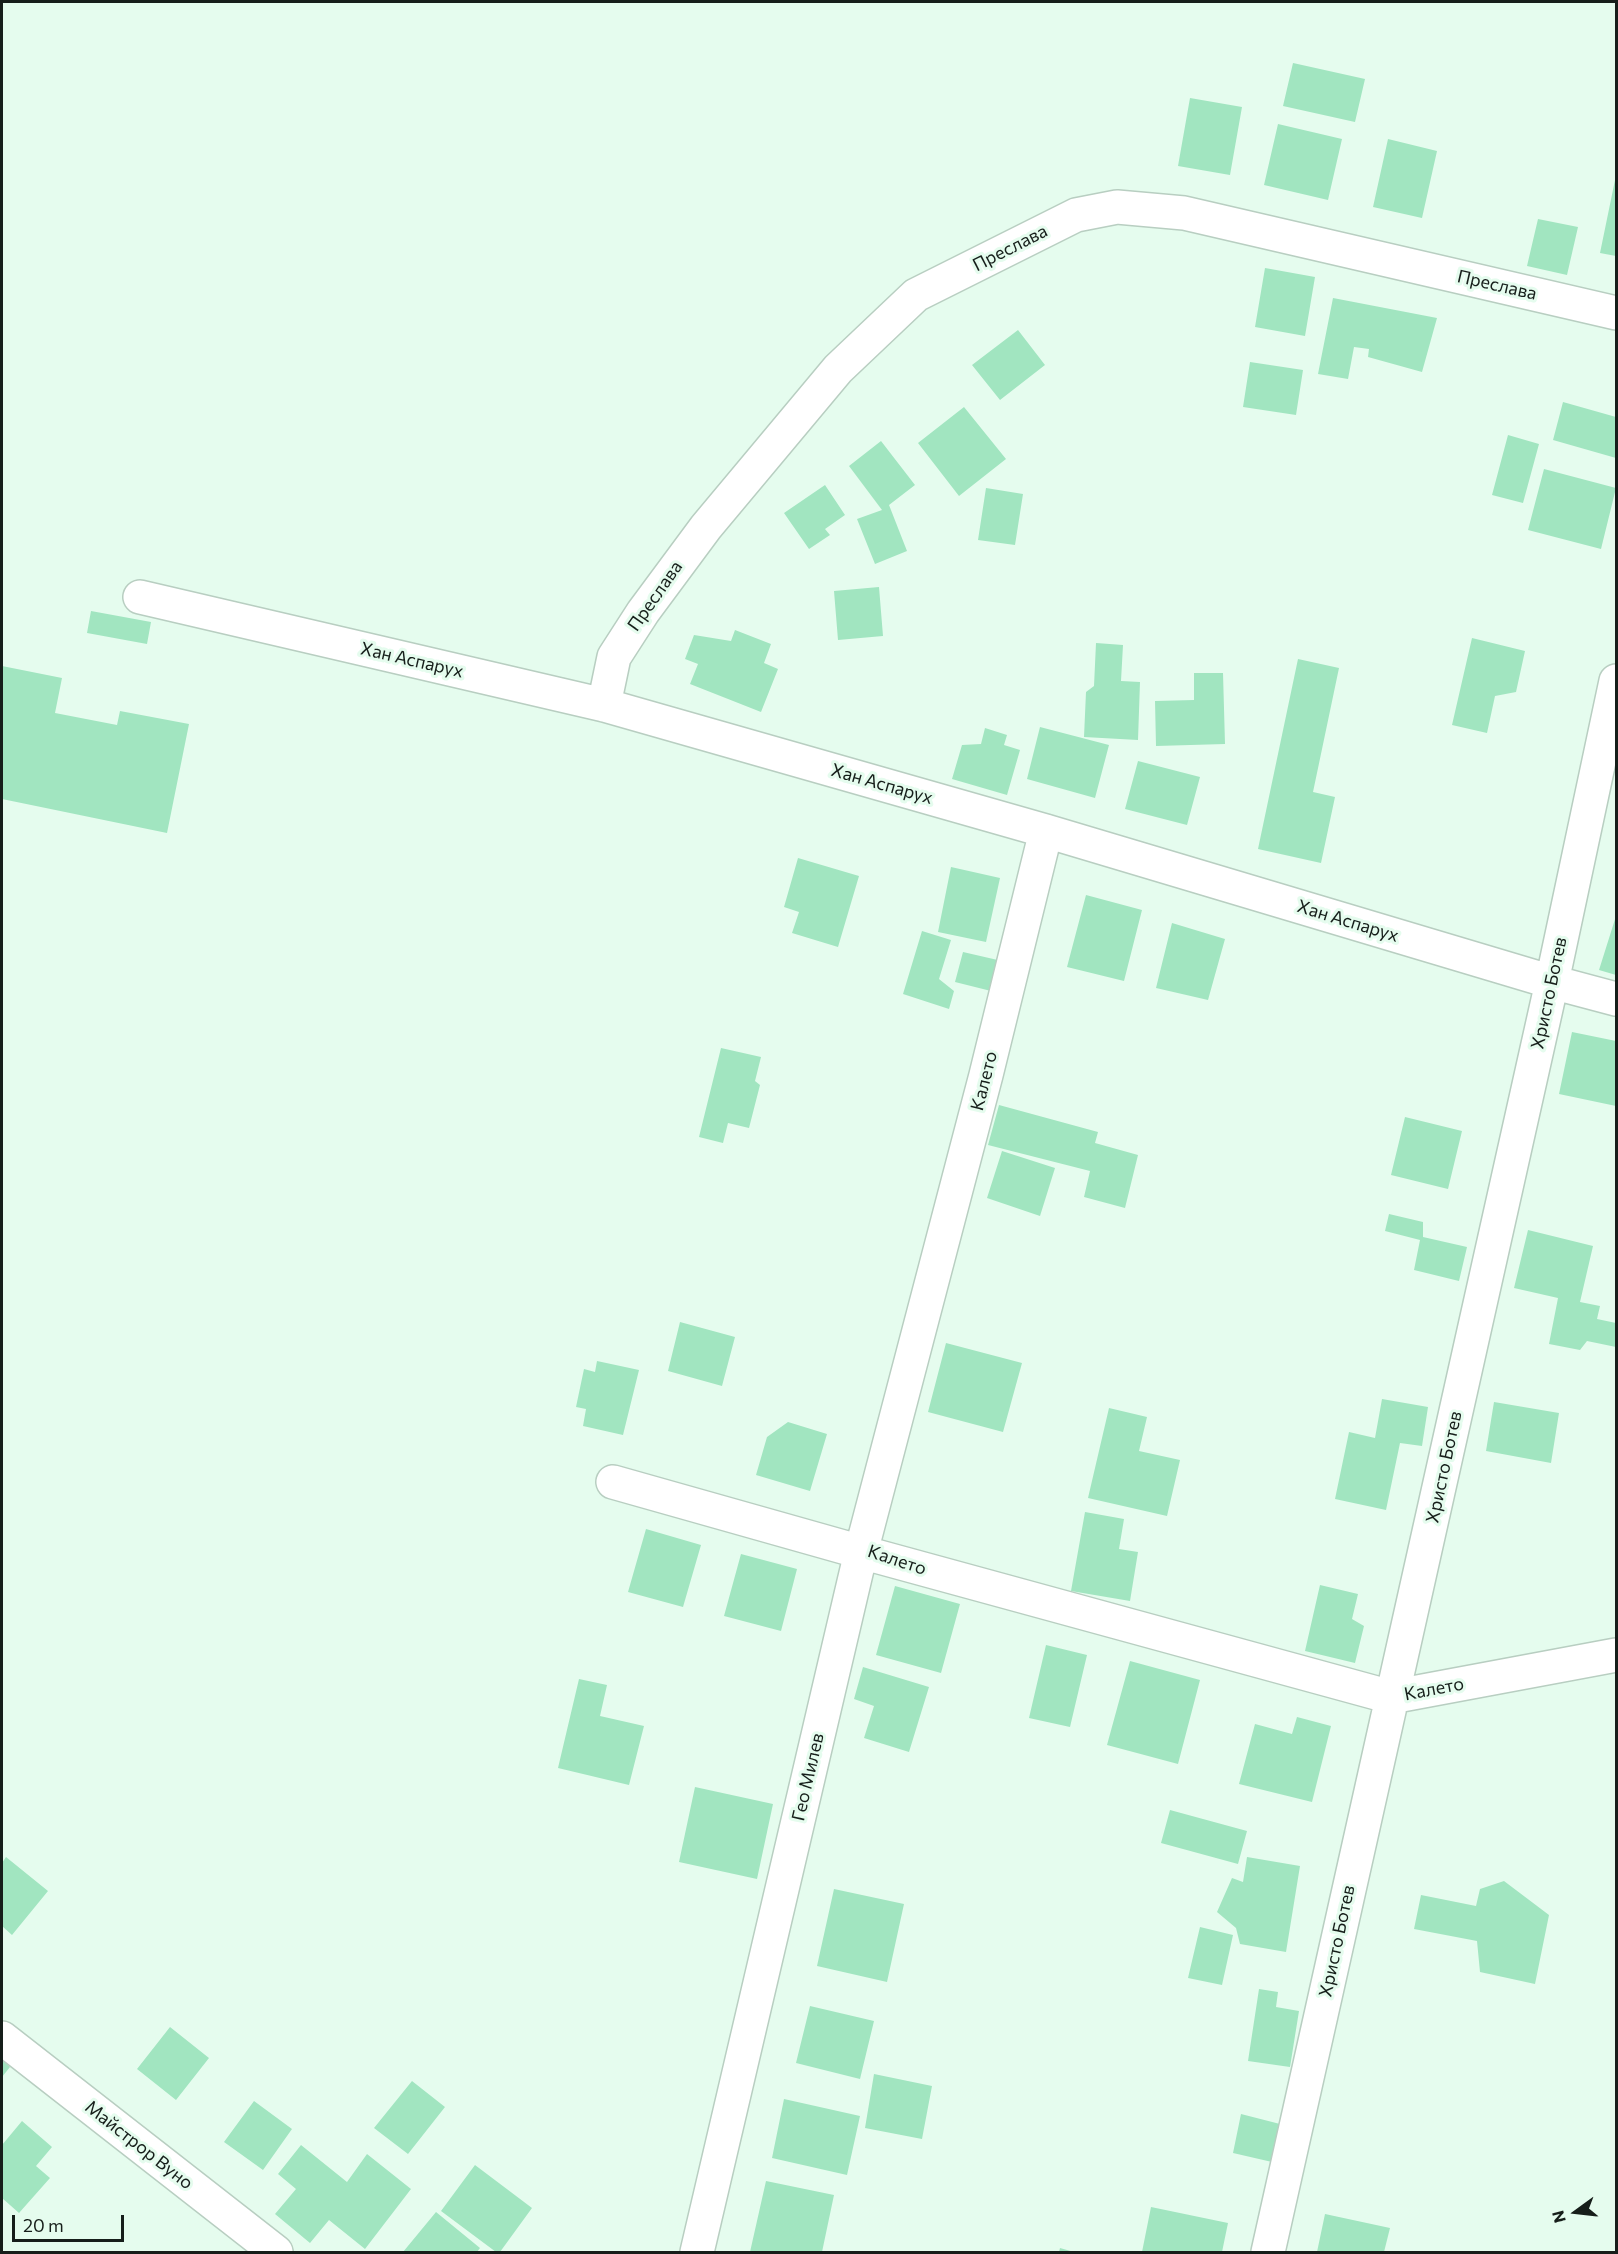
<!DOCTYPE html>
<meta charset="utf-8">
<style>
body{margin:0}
#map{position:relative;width:1618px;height:2254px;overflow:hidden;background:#e5fcee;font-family:Commissioner,sans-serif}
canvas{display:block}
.frame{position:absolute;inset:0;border:3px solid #161e1a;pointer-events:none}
.north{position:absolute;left:1546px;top:2182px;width:60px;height:60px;-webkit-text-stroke:4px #e5fcee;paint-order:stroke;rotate:255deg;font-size:16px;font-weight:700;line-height:24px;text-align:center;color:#161e1a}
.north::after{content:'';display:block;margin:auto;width:21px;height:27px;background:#161e1a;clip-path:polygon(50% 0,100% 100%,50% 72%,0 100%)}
.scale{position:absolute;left:12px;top:2215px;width:112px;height:27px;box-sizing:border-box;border:3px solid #161e1a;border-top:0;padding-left:8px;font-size:18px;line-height:21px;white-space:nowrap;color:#161e1a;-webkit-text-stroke:4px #e5fcee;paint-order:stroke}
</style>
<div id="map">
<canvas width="1618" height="2254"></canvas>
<div class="frame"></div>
<div class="north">N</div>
<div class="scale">20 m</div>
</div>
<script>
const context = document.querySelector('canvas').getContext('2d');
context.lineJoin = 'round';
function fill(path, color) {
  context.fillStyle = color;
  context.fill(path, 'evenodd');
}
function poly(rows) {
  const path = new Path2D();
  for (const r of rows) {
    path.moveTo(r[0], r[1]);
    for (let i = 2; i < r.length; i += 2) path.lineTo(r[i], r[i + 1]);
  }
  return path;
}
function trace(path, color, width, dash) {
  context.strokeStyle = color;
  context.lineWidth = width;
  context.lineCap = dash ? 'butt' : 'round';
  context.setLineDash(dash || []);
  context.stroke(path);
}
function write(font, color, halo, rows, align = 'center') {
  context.font = font + ' Commissioner,sans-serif';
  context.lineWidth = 6;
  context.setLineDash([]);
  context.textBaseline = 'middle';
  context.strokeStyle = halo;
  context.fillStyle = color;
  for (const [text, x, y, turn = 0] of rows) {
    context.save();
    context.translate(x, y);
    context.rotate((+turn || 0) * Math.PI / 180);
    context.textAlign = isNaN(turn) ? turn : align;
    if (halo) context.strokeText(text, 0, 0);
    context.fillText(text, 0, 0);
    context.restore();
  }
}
fill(poly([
 [1293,63,1365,79,1355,122,1283,106],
 [1190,98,1242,107,1230,175,1178,166],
 [1278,124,1342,139,1328,200,1264,185],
 [1388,139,1437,151,1422,218,1373,207],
 [1615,180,1616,180,1616,256,1600,253],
 [1538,219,1578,227,1567,275,1527,266],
 [1265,268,1315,277,1305,336,1255,327],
 [1333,298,1437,318,1422,372,1368,357,1369,349,1354,347,1348,379,1318,374],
 [1018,330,1045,365,1000,400,972,365],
 [1250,362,1303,370,1296,415,1243,407],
 [1563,402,1616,417,1616,458,1553,440],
 [964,407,1006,459,959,496,918,443],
 [1508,435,1539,444,1523,503,1492,495],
 [881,441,915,485,889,505,907,551,875,564,857,519,882,510,849,466],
 [1544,469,1616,488,1601,549,1528,530],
 [825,485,845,515,825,529,830,535,809,549,784,513],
 [986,488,1023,494,1015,545,978,540],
 [879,587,883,636,838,640,834,591],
 [91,611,151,622,147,644,87,633],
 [735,630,771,644,764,663,778,669,761,712,690,684,698,664,685,659,694,635,731,641],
 [1472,638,1525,651,1516,692,1495,696,1487,733,1452,725],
 [1096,643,1123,645,1121,681,1140,682,1138,740,1084,737,1086,692,1094,686],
 [1298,659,1339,668,1313,792,1335,797,1321,863,1258,849],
 [2,666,62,678,55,713,117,725,120,711,189,724,167,833,2,799],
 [1194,673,1223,673,1225,744,1156,746,1155,701,1194,700],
 [1040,727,1109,745,1095,798,1027,779],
 [985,728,1007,735,1004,745,1020,750,1007,795,952,779,962,745,981,744],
 [1138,761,1200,777,1187,825,1125,809],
 [798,858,859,876,838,947,792,933,799,912,784,907],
 [951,867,1000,878,986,942,938,932],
 [1086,895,1142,910,1124,981,1067,967],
 [1616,916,1616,975,1599,970],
 [1172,923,1225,939,1208,1000,1156,988],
 [922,931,951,940,939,979,954,991,949,1009,903,994],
 [963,952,1002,961,995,992,955,982],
 [1572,1032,1616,1041,1616,1106,1559,1094],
 [721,1048,761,1057,755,1081,760,1085,749,1128,728,1123,723,1143,699,1137],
 [999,1105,1098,1132,1095,1143,1138,1155,1125,1208,1084,1197,1090,1171,988,1145],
 [1405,1117,1462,1131,1448,1189,1391,1175],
 [1002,1151,1055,1168,1040,1216,987,1198],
 [1389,1214,1423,1222,1423,1237,1467,1247,1459,1281,1414,1270,1420,1240,1385,1231],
 [1528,1230,1593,1246,1580,1302,1600,1306,1597,1319,1616,1323,1616,1347,1587,1341,1580,1350,1549,1344,1558,1298,1514,1288],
 [680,1322,735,1337,722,1386,668,1371],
 [946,1343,1022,1363,1003,1432,928,1412],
 [597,1361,639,1370,623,1435,583,1426,586,1409,576,1407,584,1369,595,1372],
 [1382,1399,1428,1407,1422,1446,1400,1443,1386,1510,1335,1499,1349,1432,1375,1438],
 [1494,1402,1559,1413,1551,1463,1486,1451],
 [1109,1408,1147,1417,1139,1451,1180,1460,1167,1516,1088,1498],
 [788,1422,827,1434,810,1491,756,1475,767,1437],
 [1085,1512,1124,1519,1119,1549,1138,1552,1130,1601,1071,1591],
 [646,1529,701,1545,683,1607,628,1592],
 [741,1554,797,1569,781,1631,724,1616],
 [1320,1585,1358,1594,1352,1619,1364,1626,1355,1663,1305,1651],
 [895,1586,960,1604,941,1673,876,1655],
 [1046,1645,1087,1655,1070,1727,1029,1718],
 [1130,1661,1200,1680,1178,1764,1107,1745],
 [863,1667,929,1687,909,1752,864,1738,874,1706,854,1699],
 [579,1679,607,1685,600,1716,644,1726,629,1785,558,1768],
 [1297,1717,1331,1726,1312,1802,1239,1784,1255,1724,1292,1734],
 [695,1787,773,1804,757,1879,679,1862],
 [1170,1810,1247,1831,1238,1864,1161,1843],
 [6,1857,48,1891,12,1935,2,1926,2,1863],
 [1247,1857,1300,1866,1286,1952,1240,1944,1236,1928,1217,1912,1232,1878,1243,1882],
 [1504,1881,1549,1915,1535,1984,1480,1972,1477,1941,1414,1929,1421,1895,1476,1906,1480,1889],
 [834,1889,904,1904,887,1982,817,1966],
 [1200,1927,1233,1935,1222,1985,1188,1978],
 [1259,1989,1278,1992,1276,2007,1299,2011,1290,2067,1248,2061],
 [810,2006,874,2021,860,2079,796,2063],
 [170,2027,209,2058,176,2100,137,2069],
 [2,2060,10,2067,2,2077],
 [874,2074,932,2086,922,2139,865,2128],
 [412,2081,445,2107,408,2154,374,2128],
 [784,2099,860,2116,847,2175,772,2158],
 [254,2101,292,2129,263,2170,224,2142],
 [1241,2114,1280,2124,1272,2162,1233,2153],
 [22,2121,52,2147,36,2166,50,2178,19,2213,2,2198,2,2145],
 [301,2145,347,2182,367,2154,411,2189,365,2249,329,2220,310,2243,275,2214,296,2189,278,2174],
 [475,2165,532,2208,500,2252,496,2252,441,2211],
 [766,2181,834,2195,822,2252,750,2252],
 [1151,2207,1228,2223,1222,2252,1142,2252],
 [436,2212,480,2248,477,2252,403,2252],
 [1325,2214,1390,2228,1384,2252,1317,2252],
 [1060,2248,1074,2252,1059,2252]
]), '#a1e5c0');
const minor = poly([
 [140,597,604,705,1046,831,1552,982,1616,999],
 [604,705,614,657,643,612,706,527,838,369,916,295,1076,215,1117,207,1184,213,1616,313],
 [1046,831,986,1075,861,1552,1391,1697,1616,1655],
 [613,1482,861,1552,697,2252],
 [2,2038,276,2252],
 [1268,2252,1552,982,1616,681]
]);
trace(minor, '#b8cec1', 36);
trace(minor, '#fff', 33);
write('18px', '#161e1a', '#e5fcee', [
 ["Преслава",1010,248,-27],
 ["Преслава",1497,285,13],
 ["Преслава",655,596,-55],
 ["Хан Аспарух",412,660,13],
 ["Хан Аспарух",882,784,16],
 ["Хан Аспарух",1348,921,17],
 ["Христо Ботев",1549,993,-78],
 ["Калето",984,1081,-76],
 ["Христо Ботев",1444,1467,-78],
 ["Калето",897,1560,18],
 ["Калето",1434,1689,-11],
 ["Гео Милев",808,1777,-77],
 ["Христо Ботев",1337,1941,-78],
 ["Майстрор Вуно",139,2145,38]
]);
</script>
